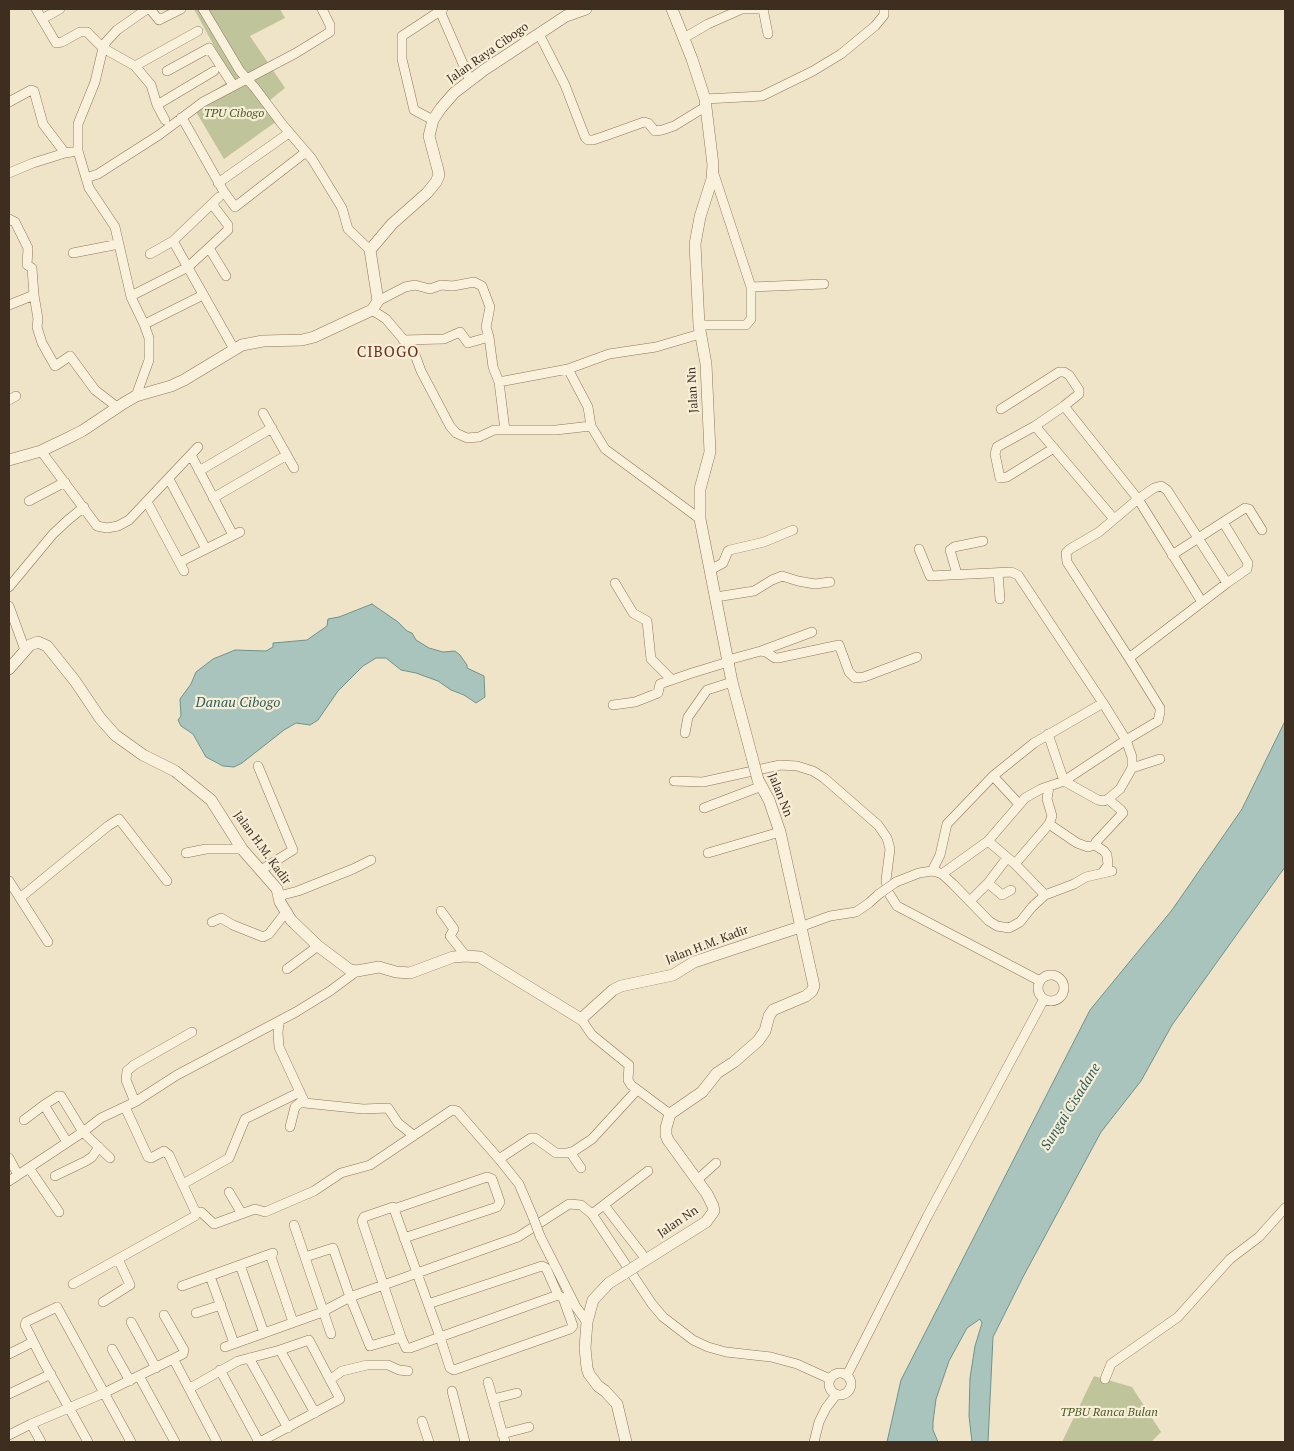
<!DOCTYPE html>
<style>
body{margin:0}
#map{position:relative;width:1294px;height:1451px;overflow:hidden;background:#f0e4c8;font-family:"PT Serif",serif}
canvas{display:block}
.frame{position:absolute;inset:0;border:10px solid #3d2e20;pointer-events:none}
</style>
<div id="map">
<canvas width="1294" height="1451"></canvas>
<div class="frame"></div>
</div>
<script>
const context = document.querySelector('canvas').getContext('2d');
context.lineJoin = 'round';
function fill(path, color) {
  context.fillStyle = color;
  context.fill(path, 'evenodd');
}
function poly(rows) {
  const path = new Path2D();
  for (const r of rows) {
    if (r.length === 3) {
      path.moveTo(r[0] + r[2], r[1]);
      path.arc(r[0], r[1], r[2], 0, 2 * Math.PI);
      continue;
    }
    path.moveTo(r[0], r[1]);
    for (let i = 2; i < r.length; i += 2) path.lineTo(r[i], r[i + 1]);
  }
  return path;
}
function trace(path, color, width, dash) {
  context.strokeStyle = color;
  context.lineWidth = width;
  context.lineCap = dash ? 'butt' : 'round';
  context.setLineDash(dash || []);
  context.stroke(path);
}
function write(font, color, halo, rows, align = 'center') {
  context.font = font + ' "PT Serif",serif';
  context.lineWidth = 4.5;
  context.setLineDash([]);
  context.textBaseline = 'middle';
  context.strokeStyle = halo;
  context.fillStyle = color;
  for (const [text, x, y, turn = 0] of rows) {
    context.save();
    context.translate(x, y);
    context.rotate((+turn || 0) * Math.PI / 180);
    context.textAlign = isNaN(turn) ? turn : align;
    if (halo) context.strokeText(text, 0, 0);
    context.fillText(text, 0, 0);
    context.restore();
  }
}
fill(poly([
 [194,9,280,9,285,18,250,36,285,88,264,105,277,121,224,159,192,105,232,79],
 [1094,1376,1132,1387,1161,1432,1151,1442,1062,1442]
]), '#bfc49a');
const water = poly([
 [372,604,398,622,407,631,412,633,416,640,429,648,443,652,455,651,460,655,467,665,467,668,484,676,485,697,476,703,464,695,451,690,438,681,416,673,401,670,386,658,376,658,363,666,338,691,318,720,310,725,296,723,284,730,242,763,234,767,223,766,206,757,193,734,181,726,178,720,181,716,180,699,191,684,196,672,213,659,235,650,266,651,273,647,273,643,307,640,327,626,328,619,339,617,372,604],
 [1285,721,1285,867,1172,1025,1141,1081,1101,1132,1023,1277,993,1337,988,1442,972,1442,969,1416,970,1378,975,1346,982,1323,980,1319,967,1328,949,1361,936,1399,933,1422,933,1430,938,1442,887,1442,901,1380,1090,1010,1172,910,1242,809,1285,721]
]);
fill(water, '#a9c4bc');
trace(water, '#6f938a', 1);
const minor = poly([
 [36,9,56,43,62,42,80,32,87,32,103,48,135,66,151,85,157,105,165,120],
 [150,9,159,20,181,9],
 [203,9,240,71,255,88,282,124,312,159,342,208,348,229,370,250],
 [440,11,470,80],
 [42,19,60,9],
 [539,34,565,85,585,137,588,140,593,140,605,136,644,122,648,123,655,131,662,130,674,126,705,107],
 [684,38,708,24,742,9,763,9,768,34],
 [135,66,198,31],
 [167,71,209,48,233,85],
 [705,99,762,96,813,71,841,54,875,26,884,15,884,9],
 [9,102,31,90,34,91,43,124,65,153],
 [157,105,214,71],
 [181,118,185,123,224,192,235,207,302,155],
 [433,120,414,110,402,59,402,36,443,9],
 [78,151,86,178,98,174,159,135,203,102,296,53,330,32,330,25,322,9],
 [713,171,751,287],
 [9,173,33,163,65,153,78,151,78,124,95,82,103,48,106,42,117,30,147,9],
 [86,178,89,188,115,227,131,297,144,324,149,338,149,360,136,396],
 [218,183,286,135],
 [9,219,15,222,28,248,27,265,32,268,34,295,38,319,37,327,42,343,55,366,70,356,95,390,117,407],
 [173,241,234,349],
 [209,248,226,276],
 [73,253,119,244],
 [150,254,173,241,219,197],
 [135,294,188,267,228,230,228,225,212,204],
 [378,301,405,287,415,285,430,289,441,285,453,286,474,282,482,286,490,307,486,327,489,337,493,367,499,382,568,369,588,407,591,426,605,449,700,519],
 [9,305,34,295],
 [372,310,386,319,414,352,421,371,450,426,456,433,467,438,479,437,494,430,556,430,591,426],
 [149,322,203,295],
 [699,325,746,325,751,319,751,287,824,284],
 [403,340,444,339,460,332,468,343,489,337],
 [568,369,609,354,656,347,700,334],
 [499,382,505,430],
 [9,400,16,396],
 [1064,406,1138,499,1202,602],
 [1001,409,1059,372,1064,372,1069,375,1079,390,1079,394,1064,406,1035,426,997,447,995,454,1000,478,1007,477,1054,448],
 [263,413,294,468],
 [1035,426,1114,519],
 [41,451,97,526,107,528,118,526,129,520,198,447],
 [191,455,233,535],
 [199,471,272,428],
 [169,479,206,549],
 [213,498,287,455],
 [29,501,65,482],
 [147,502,184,571],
 [919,549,930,576,1011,572,1018,575,1103,703,1034,743,993,776,947,824,940,855,932,871],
 [1172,555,1245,508,1249,509,1262,530],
 [180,562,240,532],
 [710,570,723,563,728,551,730,550,764,542,793,530],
 [998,573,1000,599],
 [957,574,950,550,954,547,983,541],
 [615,583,633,613,647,621,651,659,672,680],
 [9,587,53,534,68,520,84,507],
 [716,597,754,591,772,580,782,576,798,581,815,584,830,582],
 [9,606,25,650],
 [761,651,766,652,775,658,778,658,839,645,849,672,855,678,864,677,917,657],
 [1129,658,1227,583],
 [728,660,761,651,812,632],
 [613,705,635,702,658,693,660,684,692,673,728,662],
 [685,733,688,717,707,690,732,682],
 [1048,734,1064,781,1098,800,1104,801,1108,799,1120,789,1132,768,1132,757,1126,740,1158,721,1160,712,1160,708,1129,658,1067,562,1066,553,1070,549,1099,532,1138,499,1154,488,1161,486,1167,490,1227,583,1247,569,1248,563,1223,522],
 [258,766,293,850,261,870],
 [1132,768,1160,759],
 [993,776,1019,804],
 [674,781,703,782,780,765,797,766,813,771,824,778,878,825,887,838,890,849,886,880,888,892,897,906,1040,981],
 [704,808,762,786],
 [1049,824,1077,843,1088,847,1095,845],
 [988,841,1015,864,1045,895],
 [186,853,206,849,242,849],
 [708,853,780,832],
 [1015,864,1049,824,1052,816,1047,799,1049,787],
 [1103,872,1108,865,1107,855,1104,851,1095,845,1096,842,1123,813,1121,810,1108,799],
 [942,874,988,841,1025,798,1041,789,1064,781,1126,740,1103,703],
 [9,881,20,898,108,826,119,819,167,881],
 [896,882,919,873,932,871,937,872,942,874,953,884,989,921,997,926,1009,928,1020,922,1032,907,1045,895,1074,884,1086,877,1112,871],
 [988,883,1002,895,1011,890],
 [279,896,298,891,353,869,371,860],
 [20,898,48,942],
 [970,901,988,883,1007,858],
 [441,911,454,929,450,936,466,956],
 [212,922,221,918,233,925,263,937,269,934,286,912],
 [800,927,830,916,856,912,869,903,879,894],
 [287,969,318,946],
 [1051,988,13],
 [581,1019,592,1035,629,1065,628,1080,631,1085,670,1114],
 [279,1021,278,1033,279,1047,305,1103,363,1109,388,1108,398,1123,413,1135],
 [135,1102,126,1080,127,1071,134,1065,192,1032],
 [44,1105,67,1142],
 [24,1120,44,1105,58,1096,61,1096,83,1132,110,1158],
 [290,1127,295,1107,303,1100],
 [570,1152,581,1168],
 [9,1158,18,1175],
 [499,1159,519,1184,533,1217],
 [29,1168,59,1212],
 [55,1176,86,1161,92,1157,99,1147],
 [697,1180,716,1163],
 [9,1181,83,1132,101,1118,135,1102,177,1075,296,1012,330,991,357,971],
 [183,1184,229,1158,245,1119,300,1092],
 [229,1192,242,1214],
 [604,1205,642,1254],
 [394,1209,487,1177,492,1179,500,1202,497,1207,404,1238],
 [196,1213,201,1212,214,1224,255,1209,265,1212,314,1191,341,1173,370,1165,452,1110,457,1111,499,1159,531,1138,535,1138,556,1153,567,1153,574,1151,592,1139,637,1090],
 [592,1214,648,1171],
 [294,1225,331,1334],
 [540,1236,576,1307,587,1322],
 [270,1254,293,1322],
 [305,1257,333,1248,350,1297,370,1346,401,1337],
 [240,1265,264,1333],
 [210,1276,234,1343],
 [73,1284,195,1216,196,1213,169,1155,164,1151,151,1158,148,1157,125,1107],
 [182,1286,273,1253],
 [103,1302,130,1285,118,1259],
 [428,1304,542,1266,546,1268,558,1295],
 [196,1313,221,1305],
 [131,1322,156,1368],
 [225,1347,320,1313,350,1297,518,1237,569,1204,581,1205,592,1214,652,1304,663,1317,693,1340,708,1347,726,1352,771,1357,797,1364,830,1379],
 [112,1349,130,1381],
 [280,1350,315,1413],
 [9,1354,33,1342],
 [249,1358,288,1428],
 [174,1360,217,1442],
 [220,1370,259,1442],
 [454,1370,570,1329,573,1326,563,1298,558,1295,440,1337,410,1348,406,1348,401,1337,362,1221,364,1217,393,1207,394,1209,440,1337,450,1368,454,1370],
 [840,1384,11],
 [847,1375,927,1217,1044,999],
 [139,1376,175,1442],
 [331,1379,342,1371,367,1365,388,1365,399,1370,408,1371],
 [1105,1379,1111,1364,1178,1317,1230,1259,1259,1237,1285,1208],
 [488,1382,505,1442],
 [190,1388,238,1361,280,1350,309,1340,340,1399,260,1442],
 [452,1391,465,1442],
 [9,1394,51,1374],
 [493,1399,517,1393],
 [422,1421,429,1442],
 [31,1424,104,1393,183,1354,184,1350,164,1315],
 [502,1434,529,1427],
 [9,1435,31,1424,41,1442],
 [88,1442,43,1361,25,1325,26,1322,57,1307,131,1442],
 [814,1442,819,1422,826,1408,836,1395]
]);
const tertiary = poly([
 [672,9,692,59,705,99,713,165,712,179,700,217,695,244,699,325,706,364,710,452,700,489,700,519,732,682,752,757],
 [9,460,41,451,68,438,82,431,124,403,136,396,171,386,184,380,242,345,263,341,302,340,314,337,372,310,378,301,370,250,392,224,427,193,436,182,439,175,438,170,429,136,433,120,441,108,454,93,484,70,566,16,586,9],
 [9,669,30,645,38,642,47,646,75,681,100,718,115,735,143,755,175,771,211,800,242,849,277,889,280,902,291,920,318,946,350,970,357,971,379,967,396,972,410,973,453,957,466,956,480,957,581,1019,613,990,621,986,673,975,694,962,800,927],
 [636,1266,706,1222,714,1211,713,1206,707,1194,668,1140,666,1135,666,1128,670,1114,702,1092,717,1073,734,1062,758,1041,765,1031,769,1016,773,1010,806,996,812,991,814,986,780,832,769,800,758,780],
 [625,1273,609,1283,593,1300,587,1322,585,1348,587,1368,589,1374,598,1386,605,1391,617,1404,626,1442]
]);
trace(minor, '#8d765c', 10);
trace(tertiary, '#8d765c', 12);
trace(minor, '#faf1dc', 9);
trace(tertiary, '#faf1dc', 11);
const minorBridge = poly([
 [879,894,896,882],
 [533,1217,540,1236]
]);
const tertiaryBridge = poly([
 [752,757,758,780],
 [625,1273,636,1266]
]);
trace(minorBridge, '#8d765c', 10, []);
trace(tertiaryBridge, '#8d765c', 12, []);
trace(minorBridge, '#faf1dc', 9);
trace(tertiaryBridge, '#faf1dc', 11);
write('12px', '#3d2e20', '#f7eed8', [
 ["Jalan Raya Cibogo",488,53,-35],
 ["Jalan Nn",693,390,-93],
 ["Jalan Nn",780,795,68],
 ["Jalan H.M. Kadir",262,848,54],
 ["Jalan H.M. Kadir",707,945,-21],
 ["Jalan Nn",678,1222,-34]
]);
write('italic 12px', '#4d5a26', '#f7eed8', [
 ["TPU Cibogo",234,114],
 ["TPBU Ranca Bulan",1109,1413]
]);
write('italic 14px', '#2f5d5a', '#f7eed8', [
 ["Danau Cibogo",238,703],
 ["Sungai Cisadane",1071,1107,-58]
]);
context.letterSpacing = '1px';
write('15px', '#6b2e1e', '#f7eed8', [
 ["CIBOGO",388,353]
]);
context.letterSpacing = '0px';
</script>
